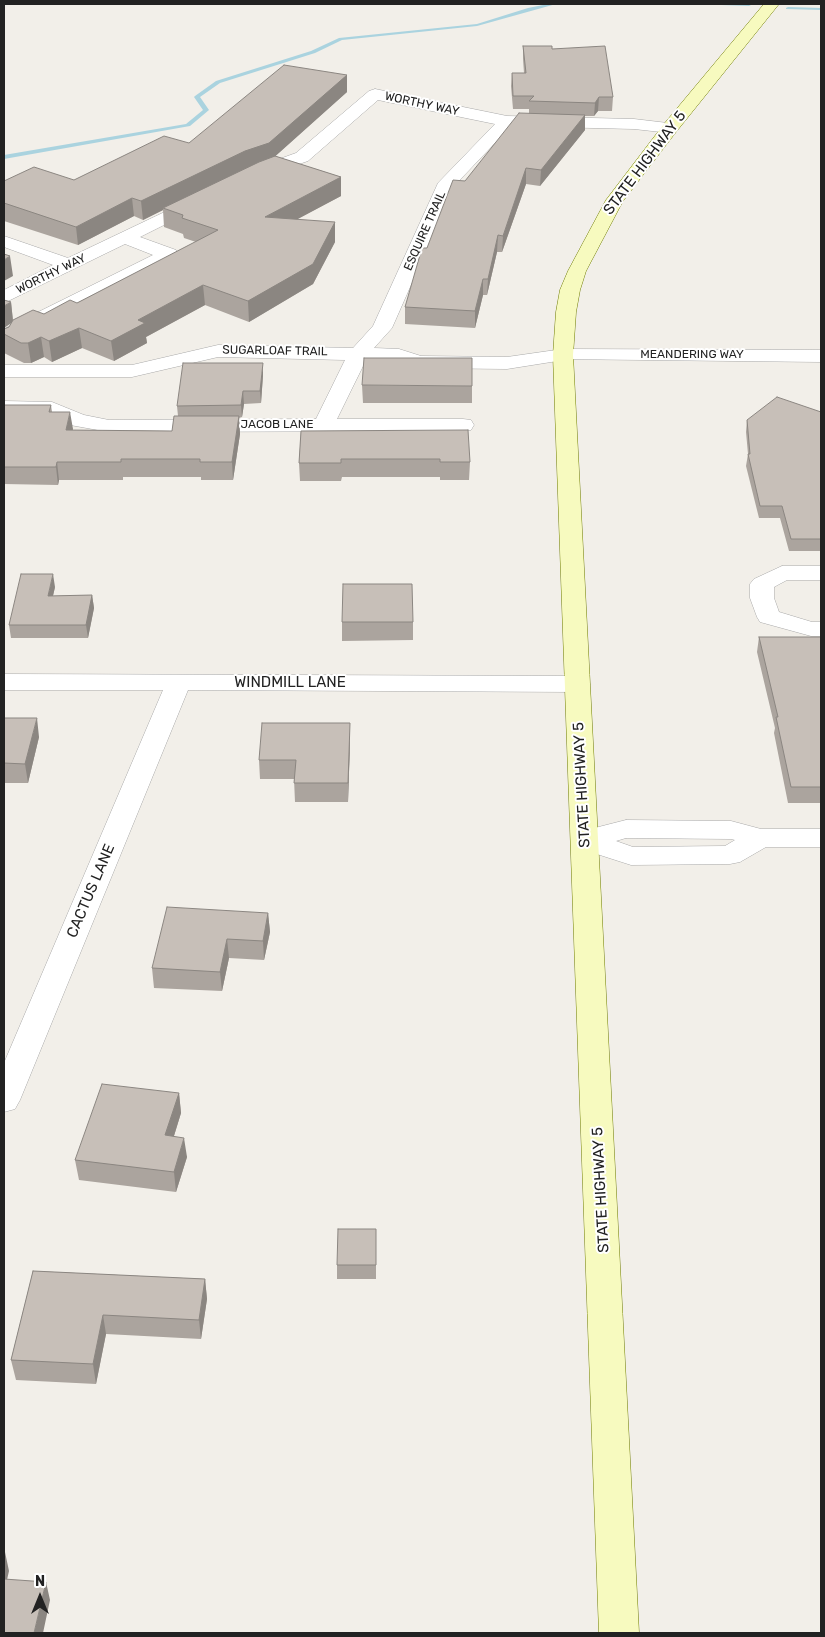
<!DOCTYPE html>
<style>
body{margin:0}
#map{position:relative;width:825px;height:1637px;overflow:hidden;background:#f2efe9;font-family:Rubik,sans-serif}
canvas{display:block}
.frame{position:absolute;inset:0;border:5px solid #222;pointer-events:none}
.north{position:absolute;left:15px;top:1572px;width:50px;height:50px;-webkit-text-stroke:4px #fff;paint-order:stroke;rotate:0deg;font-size:14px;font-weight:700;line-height:20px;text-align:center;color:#222}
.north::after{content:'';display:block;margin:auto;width:18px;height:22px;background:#222;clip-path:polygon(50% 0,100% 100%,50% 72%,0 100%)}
</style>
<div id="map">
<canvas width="825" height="1637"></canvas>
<div class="frame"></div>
<div class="north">N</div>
</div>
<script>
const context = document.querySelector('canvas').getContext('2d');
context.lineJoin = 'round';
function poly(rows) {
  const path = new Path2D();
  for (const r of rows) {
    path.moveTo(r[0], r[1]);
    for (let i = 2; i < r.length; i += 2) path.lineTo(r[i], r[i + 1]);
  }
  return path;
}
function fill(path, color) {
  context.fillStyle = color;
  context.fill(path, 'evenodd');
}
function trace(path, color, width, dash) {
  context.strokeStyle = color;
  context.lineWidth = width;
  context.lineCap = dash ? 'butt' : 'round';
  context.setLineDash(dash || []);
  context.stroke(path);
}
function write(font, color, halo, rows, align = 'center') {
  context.font = font + ' Rubik,sans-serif';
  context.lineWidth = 4;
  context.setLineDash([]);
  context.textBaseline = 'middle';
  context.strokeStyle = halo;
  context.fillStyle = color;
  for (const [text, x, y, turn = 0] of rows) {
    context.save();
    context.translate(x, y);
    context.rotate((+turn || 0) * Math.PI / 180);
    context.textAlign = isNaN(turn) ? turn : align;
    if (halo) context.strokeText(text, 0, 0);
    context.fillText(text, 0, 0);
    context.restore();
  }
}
fill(poly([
 [548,4,556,4,477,26,342,40,315,53,220,83,200,97,209,110,190,126,4,159,4,155,186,124,203,110,194,97,195,96,216,81,311,51,339,38,477,24,528,8,548,4],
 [719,4,750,4,751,5,749,6,721,5,719,4],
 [788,7,821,8,821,10,786,9,786,8,788,7]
]), '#aad3df');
const minor = poly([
 [375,89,507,116,634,119,676,124,678,128,676,132,670,133,634,129,511,126,455,185,392,328,374,348,399,349,421,356,507,357,563,349,570,351,573,355,570,359,507,369,419,368,397,361,366,360,337,419,463,419,471,420,474,425,471,430,463,431,109,432,70,425,48,414,4,413,4,401,52,402,84,415,109,420,316,419,345,360,218,357,132,377,4,377,4,365,132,365,218,345,353,348,373,326,438,183,495,124,378,100,308,161,255,179,249,178,246,174,249,170,296,153,369,91,375,89],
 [196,197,202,198,205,202,202,206,140,237,176,250,178,254,176,258,15,339,11,346,4,348,4,329,153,255,125,244,4,303,4,290,53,265,4,247,4,236,68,258,196,197],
 [782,566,821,566,821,580,787,580,774,587,774,598,779,612,812,622,821,622,821,636,811,636,760,622,757,617,750,598,750,584,754,579,782,566],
 [4,674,577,676,586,679,590,684,586,689,577,692,188,690,20,1100,15,1109,4,1112,4,1063,163,690,4,690,4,674],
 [626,820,731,821,761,829,821,829,821,847,766,847,740,862,730,864,631,865,575,847,571,840,575,833,626,820],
 [626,838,731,839,735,840,725,846,633,847,616,841,626,838]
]);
const tertiary = poly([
 [563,349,821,350,821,362,556,359,553,355,556,351,563,349]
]);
const secondary = poly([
 [764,4,779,4,676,132,623,201,586,271,580,290,576,312,573,355,639,1633,599,1633,553,355,556,312,560,290,568,271,606,200,664,124,764,4]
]);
trace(minor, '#a9a9a9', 1);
trace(tertiary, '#a9a9a9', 1);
trace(secondary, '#707d05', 1);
fill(minor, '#fff');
fill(tertiary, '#fff');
fill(secondary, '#f7fabf');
fill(poly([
 [523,46,552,49,613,97,612,111,598,111,594,116,585,116,585,130,540,186,526,184,502,252,497,252,487,295,483,295,475,328,405,324,405,307,427,248,465,181,529,113,529,109,513,109,511,86,512,73,524,73,523,59],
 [347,75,347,92,275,156,341,177,341,196,297,219,335,242,313,284,249,322,205,305,146,337,147,343,114,361,82,348,52,362,44,357,31,363,24,363,4,353,4,329,9,327,11,324,11,302,13,320,44,314,77,303,196,242,184,238,183,234,164,227,163,210,143,220,134,216,78,245,4,221,4,181,74,180,189,143],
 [263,375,261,403,244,404,242,417,239,418,240,434,233,480,201,480,201,477,123,477,123,480,59,480,58,485,4,484,4,405,51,405,52,412,73,429,72,430,172,431,178,416,177,406],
 [362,385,472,386,472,403,363,403],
 [821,412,821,551,789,551,780,518,759,518,746,466,748,454,746,432,747,420],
 [301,431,470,462,469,480,440,480,440,477,342,477,341,481,300,481,299,463],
 [55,587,53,596,92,595,94,608,88,638,11,638,9,625],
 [342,622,413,622,413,640,342,641],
 [759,637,821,637,821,803,788,803,774,733,775,728,757,652],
 [4,718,39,737,28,783,4,783],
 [350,742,348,802,295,802,294,779,260,779,259,760],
 [268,913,270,932,264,960,229,958,222,991,154,988,152,968],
 [179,1093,181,1113,174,1136,187,1157,176,1192,79,1180,75,1160],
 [376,1243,376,1279,337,1279,337,1265],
 [33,1271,205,1279,207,1299,201,1339,106,1334,96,1384,16,1380,11,1360]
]), '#aba49e');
fill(poly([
 [347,75,347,92,270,161,163,208,163,210,143,220,141,201],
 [599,97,598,111,594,116,595,103],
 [585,115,585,130,540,186,541,170],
 [526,168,526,184,502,252,503,236],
 [341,177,341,196,266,236,265,217],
 [132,198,134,216,78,245,76,227],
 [335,222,335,242,313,284,249,322,248,301],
 [498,235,497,252,487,295,488,279],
 [10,256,13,276,4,281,4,260],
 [483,279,483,295,475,328,475,311],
 [203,285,205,305,146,337,147,343,114,361,111,341,138,320],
 [11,302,13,322,4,328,4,306],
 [79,328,82,348,52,362,49,341],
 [41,337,44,357,31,363,28,343],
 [263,363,263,375,261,403,260,391],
 [243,391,244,404,242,417,241,405],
 [70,412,73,429,68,448,66,430],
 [239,416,240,434,233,480,232,462],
 [57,462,59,480,58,485,56,467],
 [53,574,55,587,50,608,48,596],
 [92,595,94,608,88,638,86,625],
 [37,718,39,737,28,783,25,764],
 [350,723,350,742,348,802,348,783],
 [268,913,270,932,264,960,263,941],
 [227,939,229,958,222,991,220,972],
 [179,1093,181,1113,168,1155,165,1135],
 [184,1138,187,1157,176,1192,174,1172],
 [205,1279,207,1299,201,1339,199,1320],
 [103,1315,106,1334,96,1384,93,1364],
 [5,1552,9,1571,4,1593,4,1556],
 [46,1582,50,1600,43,1633,34,1633]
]), '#8b8681');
const building = poly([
 [523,46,552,46,552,49,605,46,613,97,599,97,595,103,529,101,534,96,513,96,512,73,526,73,523,46],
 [284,65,347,75,269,143,245,151,141,201,132,198,76,227,4,203,4,181,34,167,74,180,164,136,189,143,284,65],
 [519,113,585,115,541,170,526,168,503,236,498,235,488,279,483,279,475,311,405,307,422,248,427,248,453,180,465,181,519,113],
 [275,156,341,177,265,217,335,222,313,264,248,301,203,285,138,320,145,323,111,341,79,328,49,341,41,337,28,343,21,343,4,334,4,329,9,327,13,320,33,310,44,314,70,300,77,303,218,230,182,218,183,215,163,208,259,162,275,156],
 [4,254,10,256,4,260,4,254],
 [4,300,11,302,4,306,4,300],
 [364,358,472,358,472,386,362,385,364,358],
 [183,363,263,363,260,391,243,391,241,405,177,406,183,363],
 [777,397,821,412,821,539,791,539,782,506,760,506,748,454,750,454,747,420,777,397],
 [4,405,51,405,49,412,70,412,66,430,172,431,174,416,239,416,232,462,200,462,200,459,121,459,121,462,57,462,56,467,4,467,4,405],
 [468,430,470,462,440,462,440,459,341,459,341,463,299,463,301,431,468,430],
 [21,574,53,574,48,596,92,595,86,625,9,625,21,574],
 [343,584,412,584,413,622,342,622,343,584],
 [759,637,821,637,821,787,791,787,776,717,778,717,759,637],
 [4,718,37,718,25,764,4,763,4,718],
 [262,723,350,723,348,783,294,783,296,760,259,760,262,723],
 [167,907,268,913,263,941,227,939,220,972,152,968,167,907],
 [102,1084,179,1093,165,1135,184,1138,174,1172,75,1160,102,1084],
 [338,1229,376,1229,376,1265,337,1265,338,1229],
 [33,1271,205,1279,199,1320,103,1315,93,1364,11,1360,33,1271],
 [4,1579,46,1582,34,1633,4,1633,4,1579]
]);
fill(building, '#c7bfb8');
trace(building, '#8b8681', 1);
write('12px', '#222', '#fff', [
 ["WORTHY WAY",422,104,12],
 ["ESQUIRE TRAIL",425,231,-66],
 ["WORTHY WAY",51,274,-26],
 ["SUGARLOAF TRAIL",275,351,1],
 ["MEANDERING WAY",692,355],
 ["JACOB LANE",277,425]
]);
write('15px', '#222', '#fff', [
 ["STATE HIGHWAY 5",645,163,-53],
 ["WINDMILL LANE",290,683],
 ["STATE HIGHWAY 5",582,785,-93],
 ["CACTUS LANE",91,891,-67],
 ["STATE HIGHWAY 5",601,1190,-93]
]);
</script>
